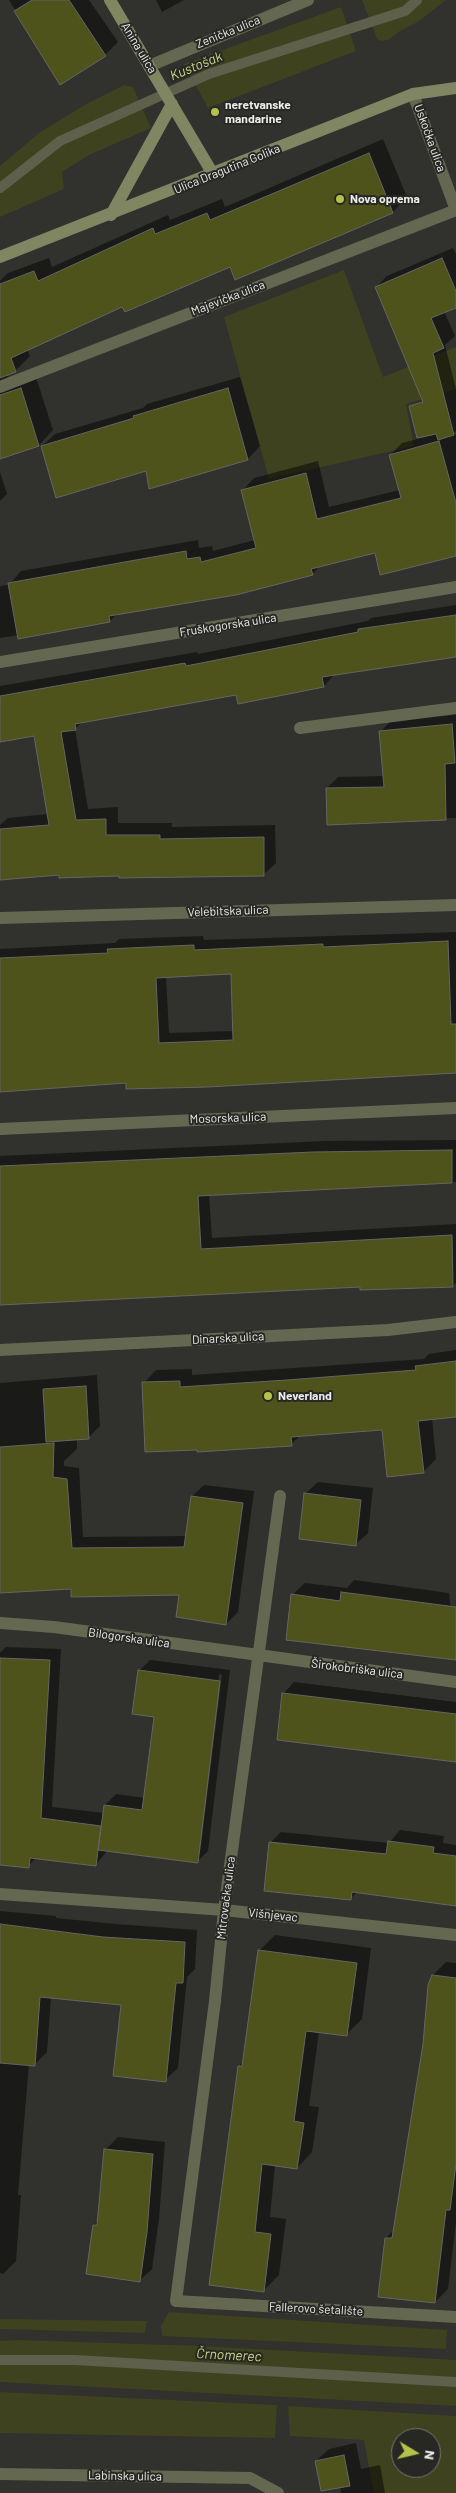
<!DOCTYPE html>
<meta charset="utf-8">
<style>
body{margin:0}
#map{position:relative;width:456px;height:2493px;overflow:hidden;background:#31312e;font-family:Barlow,sans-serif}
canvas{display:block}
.north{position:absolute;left:391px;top:2428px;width:50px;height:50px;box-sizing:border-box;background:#272824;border:1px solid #767673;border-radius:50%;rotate:99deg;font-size:14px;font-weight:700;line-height:20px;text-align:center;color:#ececea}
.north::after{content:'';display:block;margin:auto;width:18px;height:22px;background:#b5c249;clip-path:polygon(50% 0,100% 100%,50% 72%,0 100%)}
</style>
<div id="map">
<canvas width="456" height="2493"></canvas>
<div class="north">N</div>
</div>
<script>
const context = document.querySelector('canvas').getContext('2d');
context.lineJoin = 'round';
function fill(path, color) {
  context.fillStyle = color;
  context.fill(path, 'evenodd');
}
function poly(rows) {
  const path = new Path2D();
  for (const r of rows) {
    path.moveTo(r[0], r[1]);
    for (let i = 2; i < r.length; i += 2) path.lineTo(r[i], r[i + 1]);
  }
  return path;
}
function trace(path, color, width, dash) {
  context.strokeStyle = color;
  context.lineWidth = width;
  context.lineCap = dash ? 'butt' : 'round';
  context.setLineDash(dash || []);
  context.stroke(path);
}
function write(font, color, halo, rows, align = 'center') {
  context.font = font + ' Barlow,sans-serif';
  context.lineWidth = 4;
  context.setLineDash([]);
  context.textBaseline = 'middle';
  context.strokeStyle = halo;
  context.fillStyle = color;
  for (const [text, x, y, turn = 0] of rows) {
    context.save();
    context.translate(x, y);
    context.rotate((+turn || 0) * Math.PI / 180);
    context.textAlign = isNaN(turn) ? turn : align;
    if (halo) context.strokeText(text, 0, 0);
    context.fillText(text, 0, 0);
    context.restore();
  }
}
fill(poly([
 [362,0,446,0,418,22,400,31,388,40,381,41,377,39],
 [341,7,356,51,208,108,184,64],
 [124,85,133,87,151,128,89,155,62,172,64,189,0,217,0,166,39,133,88,103],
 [344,270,383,377,456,347,456,389,406,404,414,446,269,479,224,317],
 [169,2312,447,2330,446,2349,162,2336,161,2326],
 [0,2319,147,2321,145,2333,0,2329],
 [18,2340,200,2346,456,2360,456,2406,0,2382,0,2341],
 [0,2392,277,2405,275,2438,0,2433],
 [288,2406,456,2416,456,2493,374,2493,364,2440,290,2436],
 [401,2438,431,2438,431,2468,401,2468]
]), '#3e421f');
fill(poly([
 [9,0,89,0,118,42,105,55,60,83],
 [156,0,184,0,162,12],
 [383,139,407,197,393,212,236,278,231,265,123,305,27,349,30,356,15,371,6,375,14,381,35,374,53,430,39,445,0,457,0,281,8,273,49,258,52,267,168,215,170,220,222,199,225,207],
 [453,248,456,254,456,307,444,311,455,336,445,345,456,389,456,431,452,435,456,434,456,555,376,552,321,565,312,574,118,613,110,621,0,638,0,586,9,585,21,571,198,540,199,548,212,546,213,551,255,540,242,491,254,478,318,461,329,507,400,490,390,455,402,443,437,434,376,287,387,276],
 [240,377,260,446,248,459,147,470,42,446,55,434,143,408,147,404],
 [0,472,7,494,0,501],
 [456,605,456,656,336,673,324,686,237,694,82,722,75,729,88,809,118,807,118,823,172,823,172,827,275,825,276,863,263,875,60,874,0,878,0,825,8,818,48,814,35,735,0,741,0,686,197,652,198,654,368,621,371,618],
 [456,715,456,818,382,820,327,788,338,777,384,776,380,732,391,721],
 [456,932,456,1072,127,1082,0,1091,0,949,115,943,119,939,203,936,204,940],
 [232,973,234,1031,169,1033,166,976],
 [456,1140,456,1182,209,1194,212,1238,456,1224,456,1283,453,1286,361,1285,0,1304,0,1156,325,1141],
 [456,1350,456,1415,432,1418,436,1459,423,1472,383,1429,301,1435,291,1444,144,1383,156,1370,192,1369,192,1375,424,1359,429,1354],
 [97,1375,100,1426,89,1437,77,1438,77,1449,64,1461,64,1466,79,1468,83,1537,187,1536,192,1496,204,1485,254,1491,238,1612,226,1624,181,1594,72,1588,0,1591,0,1383],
 [318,1482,373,1488,368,1533,355,1545,305,1494],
 [354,1580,449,1593,455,1645,292,1595,305,1583,347,1588],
 [6,1647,61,1649,52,1807,104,1813,105,1805,116,1794,145,1798,155,1716,139,1671,150,1660,230,1670,208,1851,197,1862,108,1850,96,1864,37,1857,28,1866,0,1864,0,1653],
 [219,1674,222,1675,200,1852,198,1852],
 [294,1682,456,1702,456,1761,284,1693],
 [400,1830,444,1836,443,1843,456,1845,456,1904,357,1892,351,1898,270,1843,281,1832,389,1843],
 [0,1911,56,1916,56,1918,116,1924,197,1930,195,1969,187,1977,178,2068,165,2080,122,2004,51,1997,47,2052,34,2065,29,2064,18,2195,21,2195,16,2261,3,2274,0,2273],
 [275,1935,371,1948,362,2019,346,2035,319,2031,309,2106,319,2107,312,2152,297,2168,275,2165,270,2217,286,2219,279,2275,264,2290,210,2284,239,2066,244,2061,259,1951],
 [446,1962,456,1963,456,2222,448,2289,435,2302,386,2238,395,2229,424,2044,433,1975],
 [118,2137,165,2142,159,2219,152,2269,139,2281,94,2225,98,2221,105,2150],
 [356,2443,361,2469,380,2465,385,2493,341,2493,340,2487,316,2461,329,2449]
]), '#0007');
trace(poly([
 [0,188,60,141,209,74,405,11,417,0],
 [0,2360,75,2360,456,2382]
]), '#5e604b', 10);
const building = poly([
 [32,0,69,0,106,56,60,85,14,11,32,0],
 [369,153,393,213,235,280,230,267,125,312,122,307,11,358,16,372,0,378,0,284,34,271,38,281,153,228,155,234,207,213,210,220,369,153],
 [442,258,456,291,456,308,431,318,444,348,433,353,454,435,438,440,436,434,417,438,409,406,423,402,375,287,442,258],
 [21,388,39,446,0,459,0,395,21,388],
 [228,388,248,460,149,489,146,471,56,498,41,446,134,418,133,416,228,388],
 [439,441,456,503,456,556,380,575,375,553,311,569,313,575,236,595,109,616,110,622,18,639,8,583,186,551,187,559,200,557,201,562,256,548,241,490,306,473,317,519,401,498,389,455,439,441],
 [456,615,456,657,322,677,324,687,238,704,236,695,75,724,76,730,61,732,76,820,106,819,106,835,160,835,160,839,264,837,264,876,119,878,119,876,59,878,59,875,0,880,0,829,49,825,34,736,0,742,0,696,185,663,186,666,358,632,358,629,456,615],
 [452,724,455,763,445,764,446,820,327,825,326,788,384,787,379,731,452,724],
 [448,941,451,1024,456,1024,456,1073,208,1087,126,1089,126,1083,0,1092,0,958,108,953,107,949,194,945,194,950,323,944,323,947,448,941],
 [231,974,233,1040,159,1043,156,978,231,974],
 [452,1150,452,1183,198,1196,201,1249,452,1235,453,1287,360,1290,360,1287,0,1305,0,1166,313,1152,452,1150],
 [456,1361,456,1417,418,1421,424,1473,387,1477,382,1430,291,1437,292,1446,197,1452,197,1450,145,1452,142,1382,180,1381,180,1387,287,1380,416,1370,415,1366,456,1361],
 [86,1386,89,1439,46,1442,43,1389,86,1386],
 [54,1443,53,1477,67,1479,72,1548,184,1547,191,1496,243,1503,226,1625,176,1617,179,1595,71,1597,71,1589,0,1593,0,1447,54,1443],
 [304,1493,361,1500,356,1546,299,1539,304,1493],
 [341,1592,456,1607,456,1660,286,1640,291,1594,340,1601,341,1592],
 [0,1658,50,1660,41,1818,101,1826,96,1866,30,1858,29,1868,0,1865,0,1658],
 [138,1670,220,1681,198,1863,98,1850,104,1805,142,1810,154,1717,132,1714,138,1670],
 [282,1693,456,1714,456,1762,277,1740,282,1693],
 [388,1841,434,1847,433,1853,456,1856,456,1906,352,1892,351,1900,264,1891,269,1842,386,1854,388,1841],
 [0,1924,103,1937,185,1942,183,1983,176,1983,166,2082,113,2076,121,2005,40,1997,35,2066,0,2063,0,1924],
 [258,1950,357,1963,347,2036,306,2031,294,2121,304,2123,297,2169,262,2164,255,2232,271,2234,264,2292,209,2285,238,2066,242,2066,258,1950],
 [432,1975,456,1978,456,2164,450,2210,446,2210,435,2303,378,2297,385,2238,392,2238,423,2044,428,1985,432,1975],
 [104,2149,153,2154,147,2232,140,2282,86,2274,93,2225,97,2225,104,2149],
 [344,2455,350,2486,321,2491,315,2461,344,2455]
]);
fill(building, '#4d531b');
trace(building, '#656662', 1);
trace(poly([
 [300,728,456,708]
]), '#646851', 12);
trace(poly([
 [149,66,308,0],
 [413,94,456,210],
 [0,387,456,210],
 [0,662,456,587],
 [0,918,456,905],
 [0,1129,456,1108],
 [0,1350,388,1330,456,1322],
 [280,1496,224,1910,215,2001,176,2301,456,2317],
 [0,1623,54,1627,456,1682],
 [0,1894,224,1910,456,1935],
 [0,2474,250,2478,278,2493]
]), '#646851', 12);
trace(poly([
 [110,0,213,174],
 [111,215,172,104],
 [0,257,413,94,456,88]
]), '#808661', 12);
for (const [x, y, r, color] of [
 [215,112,5,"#b5c249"],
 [340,199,5,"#b5c249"],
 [268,1396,5,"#b5c249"]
]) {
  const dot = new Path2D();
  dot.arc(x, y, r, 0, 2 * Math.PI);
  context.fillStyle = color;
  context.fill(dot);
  trace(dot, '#272824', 2);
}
write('12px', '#ececea', '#272824', [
 ["Zenička ulica",228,32,-22],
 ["Anina ulica",139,48,59],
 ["Uskočka ulica",430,138,70],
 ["Ulica Dragutina Golika",227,169,-22],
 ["Majevička ulica",228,298,-21],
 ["Fruškogorska ulica",228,625,-9],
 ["Velebitska ulica",228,911,-2],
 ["Mosorska ulica",228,1118,-2],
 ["Dinarska ulica",228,1338,-3],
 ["Bilogorska ulica",129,1638,8],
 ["Širokobriška ulica",357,1669,7],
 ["Mitrovačka ulica",226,1898,-83],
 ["Višnjevac",273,1915,6],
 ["Fallerovo šetalište",316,2309,3],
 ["Labinska ulica",125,2476,1]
]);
write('bold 12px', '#ececea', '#272824', [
 ["neretvanske",225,105],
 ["mandarine",225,119],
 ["Nova oprema",350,199],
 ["Neverland",278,1396]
], 'left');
write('italic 14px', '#cad682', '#272824', [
 ["Kustošak",196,66,-22],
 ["Črnomerec",229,2355,3]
]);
</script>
